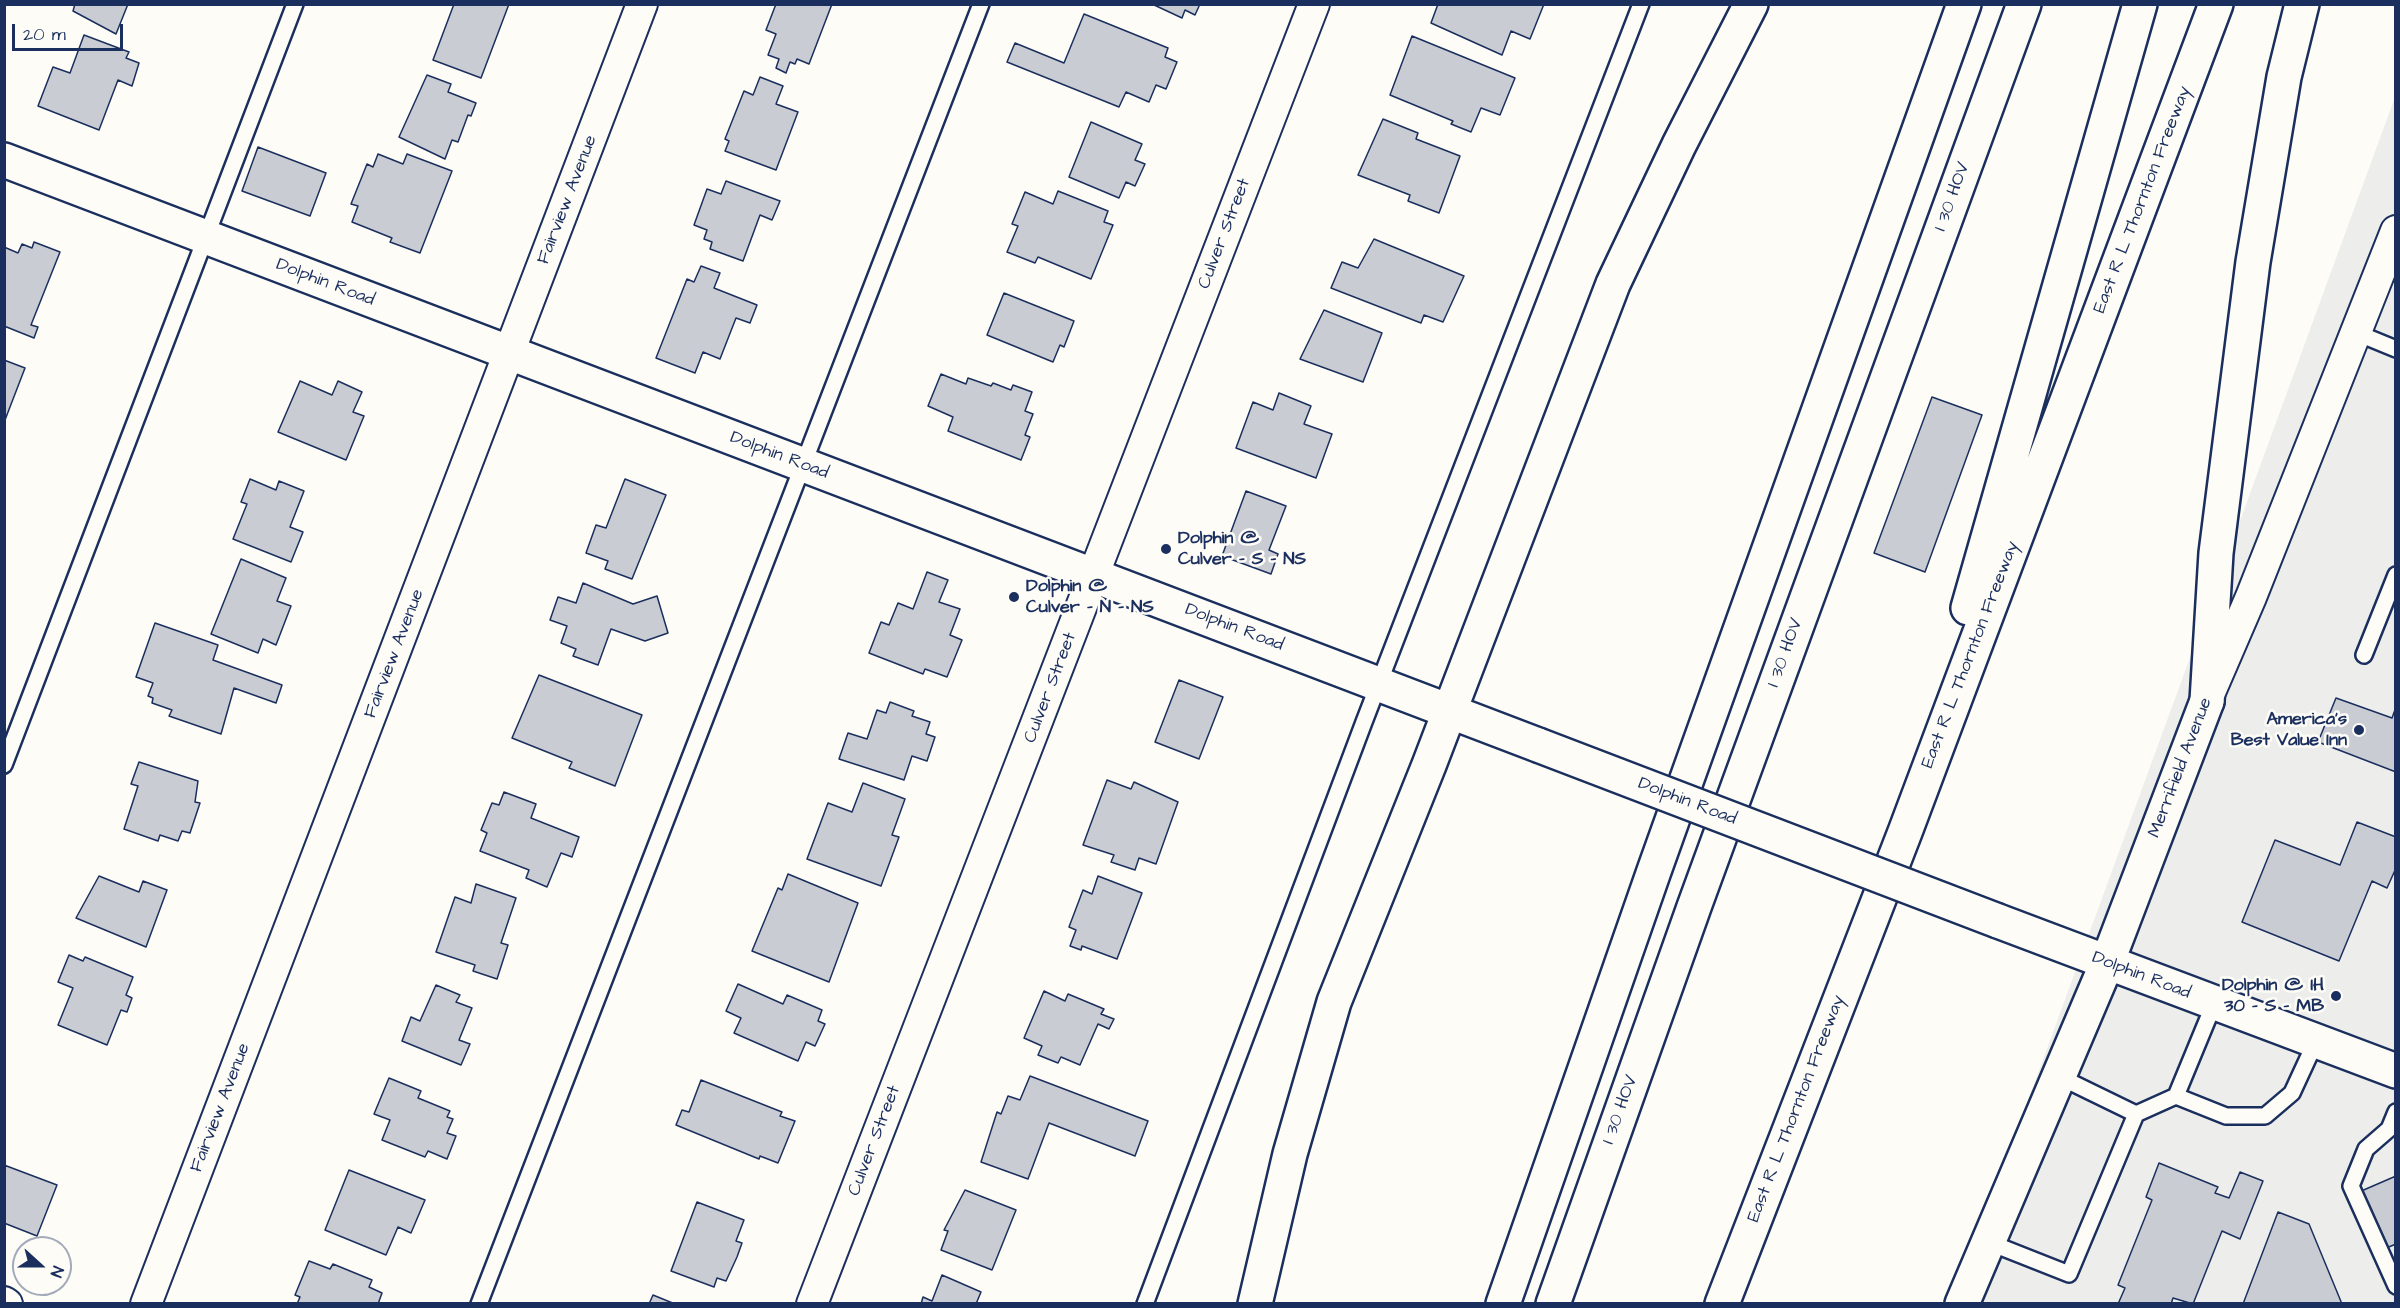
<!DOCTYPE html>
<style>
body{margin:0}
#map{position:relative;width:2400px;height:1308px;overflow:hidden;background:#fdfcf7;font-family:"Architects Daughter",sans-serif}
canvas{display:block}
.frame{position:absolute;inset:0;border:6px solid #1b2f5e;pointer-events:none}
.north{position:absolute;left:12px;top:1236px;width:60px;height:60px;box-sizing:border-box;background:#fdfcf7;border:2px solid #a3aaba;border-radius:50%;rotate:111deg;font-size:16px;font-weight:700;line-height:24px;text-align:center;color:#1b2f5e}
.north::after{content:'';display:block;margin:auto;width:21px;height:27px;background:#1b2f5e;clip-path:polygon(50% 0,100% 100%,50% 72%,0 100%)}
.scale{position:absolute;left:12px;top:24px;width:111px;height:27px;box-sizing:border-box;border:3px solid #1b2f5e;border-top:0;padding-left:8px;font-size:18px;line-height:21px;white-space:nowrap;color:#1b2f5e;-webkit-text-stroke:4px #fdfcf7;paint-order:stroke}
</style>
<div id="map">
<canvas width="2400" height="1308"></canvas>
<div class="frame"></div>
<div class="north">N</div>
<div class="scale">20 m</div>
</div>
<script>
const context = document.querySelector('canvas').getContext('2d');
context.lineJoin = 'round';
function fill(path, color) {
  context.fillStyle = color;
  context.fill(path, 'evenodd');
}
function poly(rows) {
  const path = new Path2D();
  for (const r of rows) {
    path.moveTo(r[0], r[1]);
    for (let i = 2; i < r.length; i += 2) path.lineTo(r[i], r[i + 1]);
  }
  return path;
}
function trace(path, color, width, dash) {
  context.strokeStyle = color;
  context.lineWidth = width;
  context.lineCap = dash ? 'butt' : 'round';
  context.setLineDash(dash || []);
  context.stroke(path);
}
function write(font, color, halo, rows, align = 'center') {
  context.font = font + ' "Architects Daughter",sans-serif';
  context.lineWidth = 5;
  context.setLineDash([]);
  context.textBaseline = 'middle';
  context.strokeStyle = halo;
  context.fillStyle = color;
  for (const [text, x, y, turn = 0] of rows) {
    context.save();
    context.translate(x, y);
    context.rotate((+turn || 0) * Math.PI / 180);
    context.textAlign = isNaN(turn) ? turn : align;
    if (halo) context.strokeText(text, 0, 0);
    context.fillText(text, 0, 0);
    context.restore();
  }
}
fill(poly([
 [2395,97,2395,1303,1954,1303]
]), '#edeeec');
const building = poly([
 [75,4,128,4,116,34,73,11,75,4],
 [454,4,509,4,481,78,433,60,454,4],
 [776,4,832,4,809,64,797,59,795,64,790,62,786,73,776,68,779,59,768,55,776,34,766,30,776,4],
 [1152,4,1200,4,1195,15,1185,10,1182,18,1152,4],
 [1438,4,1544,4,1530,39,1511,31,1502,55,1431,23,1438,4],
 [1084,14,1168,48,1165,57,1177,62,1166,89,1156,85,1149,102,1126,92,1119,107,1007,62,1015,43,1064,63,1084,14],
 [84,35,129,52,126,58,139,63,132,86,118,80,99,130,38,106,53,67,70,73,84,35],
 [1412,36,1515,78,1500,115,1481,108,1471,132,1451,124,1453,121,1390,95,1412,36],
 [427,75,451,84,448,92,476,103,471,116,468,115,458,142,452,140,445,159,399,137,427,75],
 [760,77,783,86,776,104,798,112,776,170,725,151,729,141,725,139,744,91,753,95,760,77],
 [1383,119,1418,133,1416,139,1460,156,1439,213,1408,201,1410,195,1358,175,1383,119],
 [1091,122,1142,144,1135,160,1145,164,1135,186,1126,182,1119,198,1069,177,1091,122],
 [258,147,326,173,310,216,242,191,258,147],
 [378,154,403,164,407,154,452,171,420,253,390,242,392,238,352,222,358,206,351,204,367,164,373,167,378,154],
 [726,181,780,201,772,220,760,215,743,261,710,249,712,242,704,239,707,230,694,225,707,189,721,194,726,181],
 [1058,191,1108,211,1104,222,1113,225,1091,279,1038,257,1035,263,1007,252,1018,226,1012,224,1025,192,1053,204,1058,191],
 [1374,239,1464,276,1443,322,1424,315,1421,323,1331,288,1342,262,1358,268,1374,239],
 [34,242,60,252,31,325,38,327,34,338,4,326,4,247,18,253,22,244,32,248,34,242],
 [701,266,720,273,714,288,757,305,750,323,736,318,720,359,703,352,695,373,656,358,687,279,694,282,701,266],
 [1004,293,1074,321,1064,347,1060,345,1053,362,987,335,1004,293],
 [1324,310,1382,333,1363,382,1300,359,1324,310],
 [4,360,25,368,5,420,4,420,4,360],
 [941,374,966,384,968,378,991,386,993,383,1011,390,1013,385,1032,392,1025,411,1033,414,1025,435,1030,437,1021,460,948,431,953,417,928,406,941,374],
 [300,381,332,395,338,381,362,392,353,412,364,416,346,460,278,432,300,381],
 [1279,393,1311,406,1304,424,1332,434,1316,478,1236,448,1253,402,1273,410,1279,393],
 [1932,397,1982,415,1925,572,1874,553,1932,397],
 [250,479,276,490,279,481,304,491,290,527,303,532,291,562,233,539,247,504,241,502,250,479],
 [625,479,666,495,632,579,605,569,608,561,586,553,596,525,606,528,625,479],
 [1246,491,1286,506,1269,550,1278,554,1271,574,1222,556,1246,491],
 [241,559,286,578,277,601,291,606,276,645,263,639,258,653,211,634,241,559],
 [927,572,948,580,939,602,960,609,950,635,962,640,947,677,925,669,923,674,869,653,881,622,889,625,898,603,913,609,927,572],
 [583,583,633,604,657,596,668,633,645,641,611,629,598,665,573,656,576,649,561,643,567,626,550,620,558,597,576,603,583,583],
 [155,623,218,645,213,660,282,685,276,703,234,688,221,734,169,716,172,710,152,703,153,698,148,696,153,683,136,677,155,623],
 [539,675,642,715,615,786,569,768,572,762,512,738,539,675],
 [1179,680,1223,697,1199,759,1155,742,1179,680],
 [2336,698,2392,718,2396,707,2396,772,2318,742,2336,698],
 [890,702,914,711,912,716,930,722,926,734,935,737,927,761,912,756,904,780,839,759,848,733,867,739,877,710,886,713,890,702],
 [139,762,198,781,195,802,200,803,190,833,182,831,178,841,160,835,158,841,124,829,138,786,131,784,139,762],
 [1107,780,1131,789,1134,782,1178,802,1156,864,1139,858,1135,870,1111,862,1114,855,1083,845,1107,780],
 [863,783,905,799,892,835,899,837,881,886,807,859,828,803,852,812,863,783],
 [504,792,536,804,531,818,579,837,572,857,561,853,547,887,526,878,529,870,480,851,487,833,481,830,492,803,499,805,504,792],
 [2357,822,2396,837,2396,868,2387,888,2372,881,2339,961,2242,922,2275,840,2340,865,2357,822],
 [788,874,858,903,829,982,752,951,778,888,782,890,788,874],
 [99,876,139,892,143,881,167,890,146,947,76,918,99,876],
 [1098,876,1142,893,1117,959,1082,946,1081,950,1070,946,1076,930,1069,927,1083,890,1092,894,1098,876],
 [476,884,516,898,501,943,508,945,497,979,473,971,475,965,436,952,455,897,471,903,476,884],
 [69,955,83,961,85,957,133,977,126,995,132,998,127,1012,121,1010,107,1045,58,1025,73,988,58,982,69,955],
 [738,984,783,1004,787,995,822,1010,818,1021,825,1024,815,1046,806,1042,798,1061,734,1033,741,1018,726,1011,738,984],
 [436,985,460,995,456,1002,472,1008,459,1040,470,1044,461,1065,402,1041,411,1017,420,1021,436,985],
 [1044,991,1065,1001,1068,994,1104,1009,1101,1014,1114,1019,1109,1029,1098,1024,1080,1065,1061,1057,1058,1063,1038,1055,1042,1046,1024,1038,1044,991],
 [1030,1076,1148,1121,1135,1156,1049,1123,1028,1179,981,1162,997,1112,1001,1114,1008,1096,1020,1100,1030,1076],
 [389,1078,421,1091,418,1098,450,1111,447,1117,453,1119,447,1133,456,1136,447,1159,428,1151,425,1157,382,1140,390,1120,374,1114,389,1078],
 [701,1080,782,1112,780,1116,795,1121,778,1163,760,1156,759,1159,676,1125,682,1110,689,1112,701,1080],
 [2159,1163,2218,1187,2215,1193,2229,1198,2240,1172,2263,1181,2240,1239,2222,1231,2193,1304,2173,1298,2171,1304,2118,1304,2125,1288,2118,1285,2152,1200,2146,1197,2159,1163],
 [4,1165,57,1185,37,1236,4,1223,4,1165],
 [349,1170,425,1200,411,1233,398,1227,386,1255,325,1230,349,1170],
 [2396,1176,2396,1244,2384,1249,2359,1192,2396,1176],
 [965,1190,1016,1210,992,1270,941,1250,948,1231,944,1230,965,1190],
 [697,1202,744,1220,736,1241,742,1243,737,1257,726,1281,717,1278,714,1287,671,1271,697,1202],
 [2278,1212,2309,1224,2342,1304,2243,1304,2278,1212],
 [309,1261,330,1269,333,1264,372,1280,369,1287,382,1293,378,1304,297,1304,300,1297,295,1295,309,1261],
 [942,1275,981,1292,976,1304,921,1304,923,1297,932,1301,942,1275],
 [653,1295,675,1304,649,1304,653,1295]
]);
fill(building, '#c9ccd3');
trace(building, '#1b2f5e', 1.5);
const service = poly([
 [2357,333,2396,349],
 [2364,655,2396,575],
 [4,765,295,4],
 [2060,1077,2136,1114],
 [2176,1096,2226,1116,2265,1116,2292,1093,2316,1041],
 [2396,1112,2389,1129,2366,1149,2351,1186,2396,1286],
 [1988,1242,2069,1274,2136,1114,2176,1096,2214,1004],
 [479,1304,981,4],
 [1145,1304,1364,722,1641,4]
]);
const minor = poly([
 [2210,692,2251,597,2396,231],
 [4,1302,7,1304],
 [146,1304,642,4],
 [812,1304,1314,4]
]);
const secondary = poly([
 [4,160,1538,745],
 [1998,921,2396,1071],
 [1962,1304,2107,963,2207,701]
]);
const motorway = poly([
 [1968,608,2140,4],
 [2207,701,2216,553,2253,262,2284,77,2302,4],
 [1255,1304,1290,1154,1334,1002,1429,765,1613,284,1679,145,1751,4],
 [1503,1304,1654,871,1964,4],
 [1553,1304,1694,907,2024,4],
 [1722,1304,1905,832,2216,4]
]);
trace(service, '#1b2f5e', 20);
trace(minor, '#1b2f5e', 34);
trace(secondary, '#1b2f5e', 38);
trace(motorway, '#1b2f5e', 38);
trace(service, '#fdfcf7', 15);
trace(minor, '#fdfcf7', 30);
trace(secondary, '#fdfcf7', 33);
trace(motorway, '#fdfcf7', 33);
const secondaryBridge = poly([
 [1538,745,1998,921]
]);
trace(secondaryBridge, '#1b2f5e', 38, []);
trace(secondaryBridge, '#fdfcf7', 33);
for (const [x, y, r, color] of [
 [1166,549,6,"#1b2f5e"],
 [1014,597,6,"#1b2f5e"],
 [2359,730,6,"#1b2f5e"],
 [2336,996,6,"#1b2f5e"]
]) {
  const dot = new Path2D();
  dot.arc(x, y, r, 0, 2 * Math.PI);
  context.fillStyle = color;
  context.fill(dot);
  trace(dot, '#fdfcf7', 2);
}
write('18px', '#1b2f5e', '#fdfcf7', [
 ["I 30 HOV",1953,197,-70],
 ["Fairview Avenue",568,200,-69],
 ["East R L Thornton Freeway",2143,200,-69],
 ["Culver Street",1225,234,-69],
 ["Dolphin Road",325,283,21],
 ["Dolphin Road",779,456,21],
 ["Dolphin Road",1234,628,21],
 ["I 30 HOV",1786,653,-70],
 ["Fairview Avenue",395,654,-69],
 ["East R L Thornton Freeway",1971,655,-69],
 ["Culver Street",1051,688,-69],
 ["Merrifield Avenue",2181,768,-69],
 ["Dolphin Road",1687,802,21],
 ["Dolphin Road",2141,976,21],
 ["Fairview Avenue",221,1108,-69],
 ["East R L Thornton Freeway",1797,1109,-69],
 ["I 30 HOV",1621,1110,-70],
 ["Culver Street",875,1141,-69]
]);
write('bold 18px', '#1b2f5e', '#fdfcf7', [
 ["Dolphin @",1178,539],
 ["Culver - S - NS",1178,560],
 ["Dolphin @",1026,587],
 ["Culver - N - NS",1026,608],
 ["America's",2347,720,"right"],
 ["Best Value Inn",2347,741,"right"],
 ["Dolphin @ IH",2324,986,"right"],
 ["30 - S - MB",2324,1007,"right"]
], 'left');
</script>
